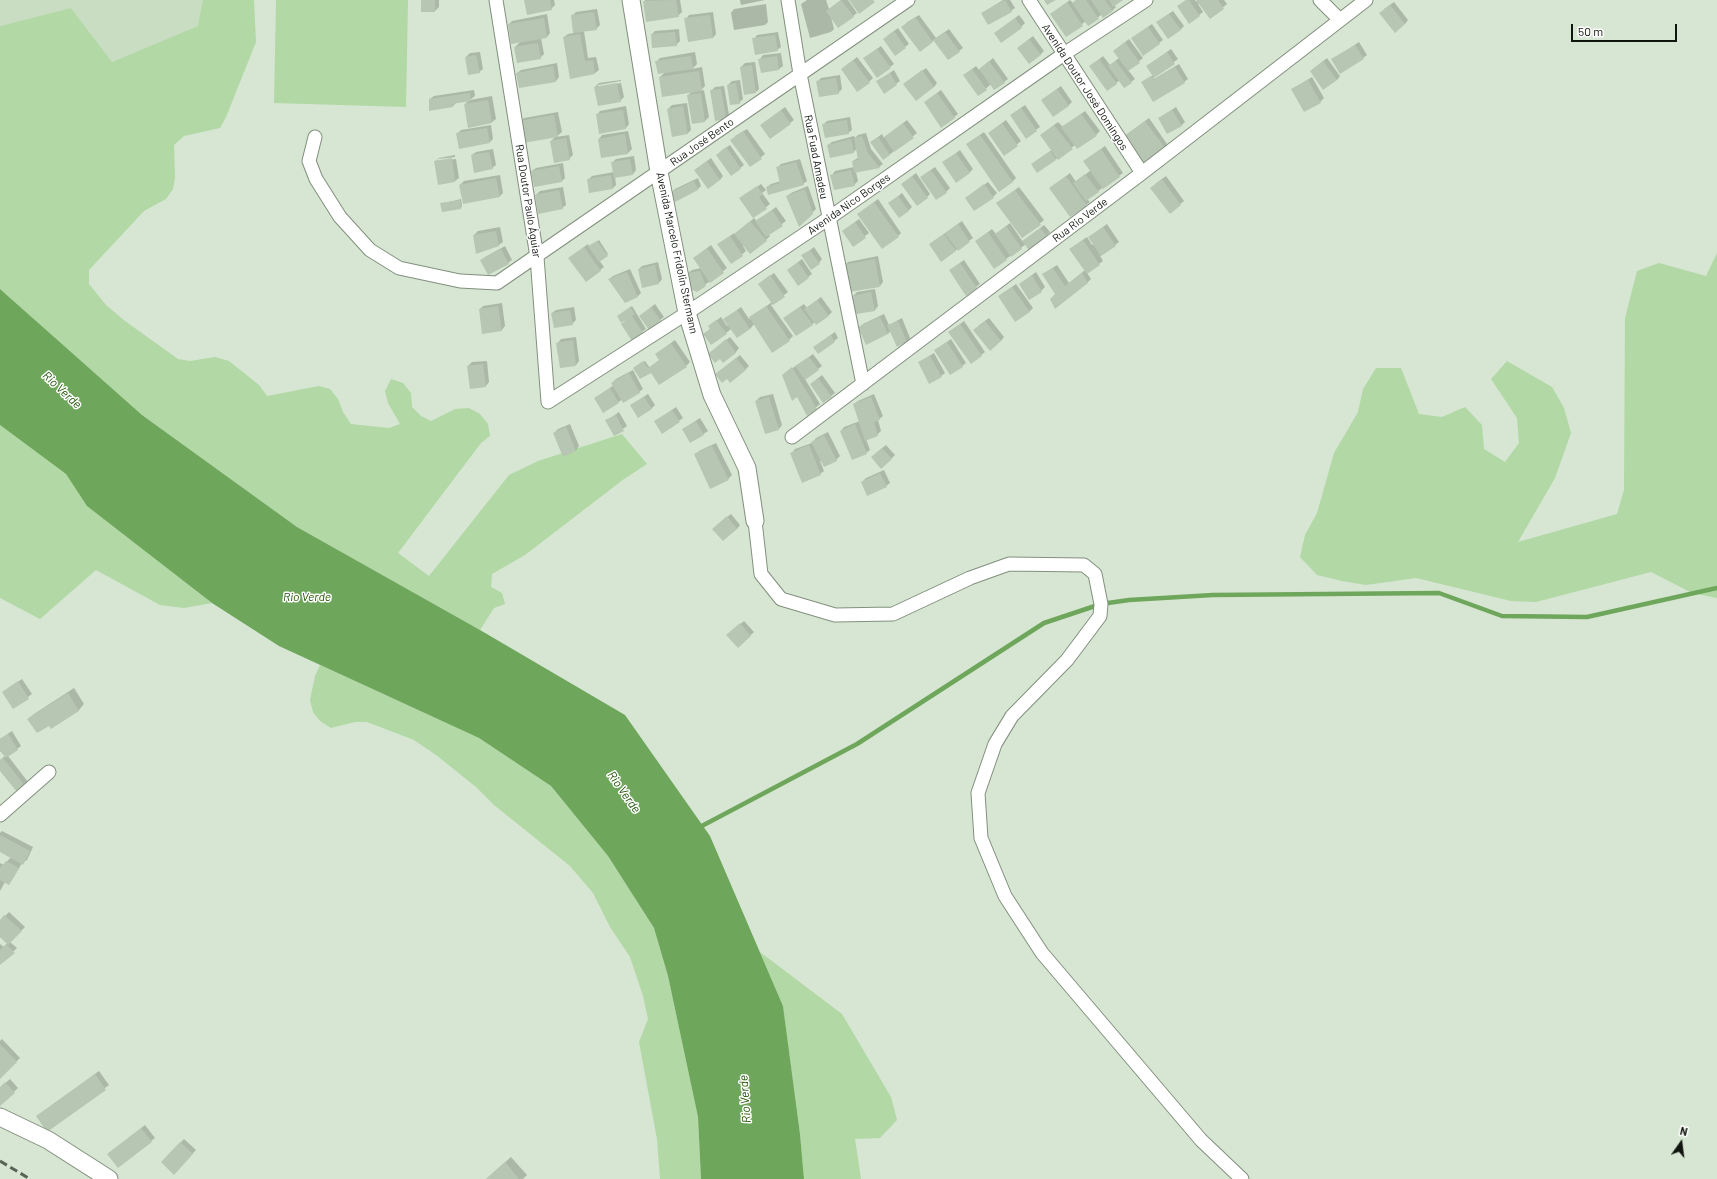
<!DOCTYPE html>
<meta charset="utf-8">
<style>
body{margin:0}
#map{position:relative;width:1717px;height:1179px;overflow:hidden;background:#d6e6d2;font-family:Barlow,sans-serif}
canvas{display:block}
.north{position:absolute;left:1661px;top:1123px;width:40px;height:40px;-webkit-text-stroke:3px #fff;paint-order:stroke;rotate:14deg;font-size:11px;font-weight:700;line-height:16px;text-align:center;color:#10150e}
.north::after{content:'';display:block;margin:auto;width:14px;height:18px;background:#10150e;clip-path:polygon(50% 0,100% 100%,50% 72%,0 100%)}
.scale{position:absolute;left:1571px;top:24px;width:106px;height:18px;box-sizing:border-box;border:2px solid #10150e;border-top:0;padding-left:5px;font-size:12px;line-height:14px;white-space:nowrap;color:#10150e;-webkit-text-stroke:3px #fff;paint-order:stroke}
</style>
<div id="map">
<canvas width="1717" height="1179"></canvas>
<div class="north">N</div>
<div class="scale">50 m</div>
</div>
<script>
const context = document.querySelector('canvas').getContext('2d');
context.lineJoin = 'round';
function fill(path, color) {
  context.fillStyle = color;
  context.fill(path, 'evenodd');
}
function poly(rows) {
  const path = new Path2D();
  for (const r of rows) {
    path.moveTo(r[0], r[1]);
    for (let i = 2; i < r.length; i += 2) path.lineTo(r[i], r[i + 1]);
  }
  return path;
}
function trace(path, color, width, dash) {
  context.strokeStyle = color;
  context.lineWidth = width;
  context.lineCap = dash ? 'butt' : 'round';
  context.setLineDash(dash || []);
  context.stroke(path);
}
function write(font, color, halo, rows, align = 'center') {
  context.font = font + ' Barlow,sans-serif';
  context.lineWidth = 3;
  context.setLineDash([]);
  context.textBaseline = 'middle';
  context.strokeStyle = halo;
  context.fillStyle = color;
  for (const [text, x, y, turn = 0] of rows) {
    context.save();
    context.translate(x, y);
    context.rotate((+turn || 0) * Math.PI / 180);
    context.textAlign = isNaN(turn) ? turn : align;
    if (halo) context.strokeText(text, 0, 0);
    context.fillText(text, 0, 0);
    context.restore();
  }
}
fill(poly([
 [0,0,203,0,199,26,112,62,71,8,0,26]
]), '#c8ddc2');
fill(poly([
 [203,0,254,0,256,42,226,117,220,128,184,136,174,145,175,177,173,189,166,199,144,211,89,270,89,284,106,305,125,321,178,359,190,361,215,357,229,361,259,385,267,396,319,386,330,389,338,399,343,412,351,424,389,428,400,424,388,403,385,391,391,379,403,383,411,393,412,407,421,416,431,421,455,409,469,408,480,414,488,424,490,436,481,443,398,553,429,576,509,475,538,461,622,434,647,464,624,479,525,555,492,574,491,587,502,593,505,604,494,608,480,630,297,527,142,415,0,289,0,26,71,8,112,62,198,26],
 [276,0,408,0,406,107,274,103],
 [1717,253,1717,598,1692,593,1651,572,1536,602,1511,601,1416,578,1366,585,1342,581,1317,575,1300,557,1305,535,1317,513,1334,453,1358,412,1363,389,1376,368,1401,368,1419,414,1442,417,1465,407,1482,425,1484,449,1505,462,1519,443,1517,418,1491,379,1507,361,1552,387,1564,408,1571,433,1555,478,1518,542,1617,514,1624,490,1625,318,1637,271,1659,263,1706,276],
 [0,425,66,474,88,506,212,603,184,608,160,605,96,570,40,619,0,598],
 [320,665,479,738,551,786,608,856,654,928,668,976,698,1117,701,1179,660,1179,657,1139,639,1042,648,1019,643,996,630,957,610,927,593,893,570,866,494,805,476,787,436,755,414,740,367,722,355,722,331,728,320,721,313,712,310,700,315,676],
 [760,952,842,1014,891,1097,897,1120,880,1138,855,1139,861,1179,804,1179,800,1134,783,1006]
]), '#b1d8a5');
fill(poly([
 [0,289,142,415,297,527,480,630,625,715,710,836,783,1006,800,1134,804,1179,701,1179,698,1117,668,976,654,928,608,856,551,786,479,738,279,646,212,603,87,506,66,474,0,425]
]), '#6ea65b');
fill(poly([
 [422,0,439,0,439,7,435,11],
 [525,0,554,0,555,5,551,9],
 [645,0,680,0,682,12,678,16,647,21],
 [740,0,765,0,741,5],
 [826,0,829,9,841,0,848,0,857,13,839,27,831,17,834,29,831,32,810,38,801,4,807,0],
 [1003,0,1010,0,1015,8,1011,11,982,13],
 [1070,0,1073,3,1076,0,1121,0,1114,5,1116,7,1112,11,1102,14,1089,25,1086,21,1066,36,1051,14],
 [1186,0,1195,0,1196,2,1198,0,1224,0,1227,4,1210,18,1199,3,1198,4,1203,12,1189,23,1178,6],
 [1394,2,1408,20,1405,24,1384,9],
 [766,4,768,22,765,25,734,30,731,13,734,9],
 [597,9,600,25,596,29,584,31,588,58,596,57,599,70,595,73,571,78,564,37,568,34,574,33,572,16,576,12],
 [1173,11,1184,26,1180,30,1161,19],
 [713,12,716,34,713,38,686,19,689,15],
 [547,14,550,33,547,37,541,38,544,54,540,58,515,47,521,41,509,24,512,21],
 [919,15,936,38,949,29,963,48,959,51,934,40,932,42,906,23],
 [1019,15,1025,23,1021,27,999,30],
 [1152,24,1163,40,1144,54,1136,35],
 [898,28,909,44,905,47,887,36],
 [679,29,680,41,676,45,652,34,655,31],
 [778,32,781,47,777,50,754,39,757,35],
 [1033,36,1044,51,1040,55,1018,48],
 [1129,39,1143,58,1128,70,1135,79,1131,82,1120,80,1107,90,1091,66,1103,56,1110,65,1119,58,1114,51],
 [1359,42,1367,55,1363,58,1332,60],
 [881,46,894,64,890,67,868,55],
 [1171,49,1178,59,1153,77,1154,79,1179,64,1188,79,1184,82,1142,83,1153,75,1147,66],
 [480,52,483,69,479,72,466,57,470,53],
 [695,52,697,64,692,69,702,67,705,86,700,91,704,90,709,117,705,121,693,123,688,95,693,91,660,77,665,72,656,62,660,58],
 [781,53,783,66,779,69,762,72,760,59,763,55],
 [857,57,873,78,869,82,842,69],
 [993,58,1008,79,1004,82,991,84,979,95,964,75,976,66,979,70],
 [1327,58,1340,76,1337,80,1311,71],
 [755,62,759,89,756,92,741,67,745,63],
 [557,63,559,77,556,81,517,73,521,70],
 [926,68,937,83,934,87,905,84],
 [894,70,900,81,884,92,878,81],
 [840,75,842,89,838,93,817,82,821,78],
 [1312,77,1324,98,1320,102,1292,89],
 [621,80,621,81,598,85,598,87,621,83,624,97,620,101,595,87,599,83],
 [740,80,743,99,739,103,728,85,732,81],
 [724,86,729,115,725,118,711,91,715,87],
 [1061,86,1072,102,1068,106,1042,100],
 [474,90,475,96,470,100,492,96,496,119,492,122,465,104,469,100,456,103,453,106,430,99,434,96],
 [941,90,958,114,942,126,925,102],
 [687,103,691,130,687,134,668,109,672,105],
 [1025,105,1040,127,1026,137,1015,112],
 [626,106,629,124,626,128,597,115,600,111],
 [785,107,794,120,790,123,761,125],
 [1176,107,1185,122,1181,126,1159,118],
 [1085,111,1100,131,1096,135,1075,145,1056,159,1032,164,1052,150,1041,135,1058,122,1063,127],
 [558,112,562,132,556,137,569,135,573,155,569,159,551,141,556,136,520,122,524,118],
 [850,117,852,130,848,133,824,124,827,121],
 [1149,118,1167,144,1164,148,1129,133],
 [907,120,917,133,884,159,875,139,882,134,884,138],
 [1006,120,1021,141,1004,155,993,130],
 [491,125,493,139,490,142,457,134,461,130],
 [747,129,765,154,750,166,735,136],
 [628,131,632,149,628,153,602,157,599,139,602,135],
 [984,132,1016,178,1012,182,971,141],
 [866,133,871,149,883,164,879,167,856,172,858,181,854,185,832,175,835,171,854,167,853,161,859,157,857,148,854,152,828,145,832,142,854,136,855,138,858,135],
 [730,145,744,165,731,175,721,151],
 [1105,146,1123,173,1087,199,1090,202,1086,205,1051,188,1070,173,1076,182,1091,170,1088,158],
 [493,149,496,165,492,168,472,155,476,152],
 [960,150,973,169,969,173,943,163],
 [455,155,455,157,438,159,438,161,456,159,459,178,455,181,439,184,436,161,439,158],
 [634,156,636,170,633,174,615,177,616,185,613,188,588,180,592,176,614,172,612,163,616,159],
 [711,158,723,176,720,180,699,167],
 [800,159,807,181,803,184,767,187,771,184,781,181,777,168,781,164],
 [563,163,565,178,562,181,532,171,536,168],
 [935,167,950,188,946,192,925,174],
 [916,173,930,194,927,197,902,184],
 [500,175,503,193,500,196,460,185,464,181],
 [1166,176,1184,201,1170,212,1155,184],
 [698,178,701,186,698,189,671,193,675,189],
 [988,182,997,193,993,197,970,195],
 [761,184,766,190,762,193,770,204,753,217,757,221,776,207,786,221,768,234,770,236,766,240,744,245,743,246,746,251,732,263,719,244,734,233,735,235,754,218,741,198],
 [808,186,816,209,799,225,787,196,791,193],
 [563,187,566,205,562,208,536,195,540,191],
 [1019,187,1044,220,1023,237,1001,200],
 [902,193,912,207,908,211,890,203],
 [461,199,462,206,461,208,441,204],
 [878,199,901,233,898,236,862,211],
 [859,219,869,233,853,245,843,231],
 [962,221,973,238,942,260,934,241],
 [1010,223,1023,242,1044,225,1050,232,1046,236,1026,244,994,268,980,238,992,229,996,234],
 [1107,224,1119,242,1100,256,1103,261,1087,273,1091,279,1087,283,1056,294,1043,274,1057,265,1069,283,1085,270,1074,246,1087,237,1092,245,1094,244,1089,237],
 [500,227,503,242,499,245,474,235,478,231],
 [599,240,608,254,599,260,604,267,586,281,573,255,588,244,589,247],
 [711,245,727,268,697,291,688,273,692,270,701,268,694,258],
 [505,246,512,260,508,263,482,260,485,257],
 [814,247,822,259,819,263,803,256],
 [878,256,883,282,880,286,845,265,848,262],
 [802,259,812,274,808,277,788,270],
 [964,260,980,284,967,294,950,270],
 [658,262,662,279,659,283,639,269,642,266],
 [630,269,641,293,637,297,609,279,613,276],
 [1036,272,1045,287,1041,291,1020,284],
 [774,273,788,292,771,305,793,336,789,340,773,351,754,324,750,329,731,329,726,333,704,334,710,329,713,323,721,317,727,326,728,325,725,319,741,307,749,319,772,302,759,284],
 [1016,284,1033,308,1029,312,999,296],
 [875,289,878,306,875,310,857,313,853,296,857,292],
 [821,297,832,312,828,316,812,324,788,315,804,304,807,308],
 [502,303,505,326,502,330,480,309,483,306],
 [655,304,664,317,660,320,640,316],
 [632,306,646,329,632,339,622,324,628,318,618,316],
 [574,307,576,320,572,324,552,313,556,310],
 [884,314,889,325,902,318,910,338,907,342,891,330,888,334,859,328,863,324],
 [989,318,1004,337,1001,341,978,326],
 [964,321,985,352,971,363,950,332],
 [835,332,838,338,818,353,818,344],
 [576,337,579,361,576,365,558,343,561,339],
 [730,337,739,348,736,352,724,361,720,357,709,354],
 [951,339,966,363,962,366,935,350],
 [675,340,690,362,686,366,651,371,635,367,645,361,650,368,660,360,656,354],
 [934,353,945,373,941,376,919,362],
 [813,354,822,366,805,379,820,404,808,414,787,372],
 [740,355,749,366,745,370,720,371],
 [487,361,489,382,486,386,468,366,472,362],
 [633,370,643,389,639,392,622,399,619,402,595,398,614,385,612,383,616,379],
 [822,375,835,393,831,396,811,384],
 [648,394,655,405,651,409,631,405],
 [773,394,782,425,779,429,756,401,760,397],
 [874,394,883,416,878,420,881,431,877,435,866,439,870,450,866,453,841,431,844,427,860,421,854,404,858,401],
 [676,407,683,418,662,432,655,422],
 [619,412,627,426,614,435,606,421],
 [700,418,708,431,691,442,683,429],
 [570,424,579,446,576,450,564,455,554,433,558,429],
 [828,432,840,456,836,460,820,461,824,471,820,474,792,453,795,449,812,443,816,438],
 [716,443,732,475,728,479,695,454,699,451],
 [886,445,895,455,891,459,876,453],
 [884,470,890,483,886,486,862,482,866,478],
 [731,514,740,525,737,529,717,525],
 [744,621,754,632,738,647,731,632],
 [22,679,32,694,13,708,3,692],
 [74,688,84,704,79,710,51,728,49,724,28,719,34,714],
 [12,731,21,746,8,756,28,782,17,791,0,770,0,760,5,756,2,750,0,751,0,739],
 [2,831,33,847,27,860,22,863,12,880,9,884,5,882,0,891,0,863,4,865,11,857,0,851,0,833],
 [9,912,25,927,10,942,17,948,0,964,0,944,4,947,8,943,1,937,0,938,0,921],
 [2,1039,20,1058,0,1077,0,1041],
 [99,1071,109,1085,47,1130,37,1116],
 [10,1079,18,1088,0,1104,0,1088],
 [145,1125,155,1138,151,1141,108,1154],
 [184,1139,196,1150,174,1173,162,1162],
 [511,1157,527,1175,523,1179,486,1179]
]), '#0003');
trace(poly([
 [698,828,857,744,1044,623,1101,604,1129,600,1213,595,1439,593,1502,616,1587,617,1717,588]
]), '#6ea65b', 4.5);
fill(poly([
 [421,0,435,0,435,12,421,12],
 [524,0,550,0,552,10,527,15],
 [676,0,679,17,646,22,643,1],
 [841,0,854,17,838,28,826,11],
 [849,0,873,0,875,2,859,14],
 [1005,0,1012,12,988,25,981,13],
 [1044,0,1056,0,1047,5],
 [1076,0,1086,0,1099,19,1088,26,1072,3],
 [1091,0,1105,0,1113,11,1103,18],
 [1109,0,1123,0,1113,7],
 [1186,0,1189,0,1200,16,1189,24,1177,6],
 [1196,0,1218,0,1224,9,1210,19],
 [1067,2,1083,26,1066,37,1050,14],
 [1390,5,1405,24,1395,33,1379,13],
 [594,12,597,30,573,33,571,15],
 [1169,14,1181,30,1168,39,1156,22],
 [710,15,713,38,688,42,684,18],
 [915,17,933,42,920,52,901,27],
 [544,18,547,38,511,44,508,24],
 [1015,18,1022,28,1001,43,994,33],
 [1148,27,1160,44,1143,56,1131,38],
 [894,31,906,48,895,56,883,39],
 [675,32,677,46,652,48,651,34],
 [945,32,960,52,948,60,933,40],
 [580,34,585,61,593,60,595,74,570,79,563,37],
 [775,35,778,51,755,55,752,38],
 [1029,39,1041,55,1029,64,1017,48],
 [1125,42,1140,63,1128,71,1113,51],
 [538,43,541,59,517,63,514,47],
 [1355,45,1364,59,1340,74,1331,59],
 [877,49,891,68,877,78,863,58],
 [1167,52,1175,64,1154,78,1146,66],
 [476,55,480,73,468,75,465,57],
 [691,56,693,69,658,74,655,61],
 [777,56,779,70,761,73,758,59],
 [1099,59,1117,84,1107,91,1089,66],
 [853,60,870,83,857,92,841,69],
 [989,61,1005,83,994,90,979,69],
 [1116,61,1132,83,1124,88,1108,66],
 [1323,61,1337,80,1323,90,1310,71],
 [752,65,756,93,744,95,740,67],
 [553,66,556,82,519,88,516,73],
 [1175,67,1185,83,1153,102,1141,82,1151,76,1154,80],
 [972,69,987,90,978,96,963,75],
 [922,70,934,87,916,101,903,84],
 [699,71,702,91,662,97,659,77],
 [890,73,897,85,884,94,876,81],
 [836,78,839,94,819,97,816,81],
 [1308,80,1321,103,1304,112,1291,89],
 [617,83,621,102,598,106,594,87],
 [736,83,740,104,730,105,727,85],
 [721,89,726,119,715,121,710,90],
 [1057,89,1069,106,1053,117,1041,100],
 [470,93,471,101,452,104,453,107,429,111,429,99],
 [701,93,705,122,692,124,687,95],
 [937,93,955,118,941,128,924,102],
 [488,100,492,123,468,128,464,104],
 [683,106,688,134,672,137,667,109],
 [1021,108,1037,131,1026,139,1010,115],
 [623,110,626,129,599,134,596,114],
 [781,110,791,124,770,139,760,125],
 [1172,110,1182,126,1167,134,1158,118],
 [1081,114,1097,136,1077,149,1061,127],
 [554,115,558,137,523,143,519,121],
 [847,120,849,134,825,138,822,124],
 [1145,121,1165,148,1143,163,1124,136],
 [903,123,914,138,894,152,884,137],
 [1002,123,1018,146,1004,156,988,133],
 [1054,125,1073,149,1058,160,1040,135],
 [487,128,490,143,459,149,456,133],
 [743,131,762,159,750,167,730,140],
 [625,134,628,154,601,158,598,139],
 [980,135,1013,182,999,192,966,144],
 [862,136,868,153,880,168,854,173,852,161,858,160,854,138],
 [878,137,890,155,883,160,870,142],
 [566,138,570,160,554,163,550,141],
 [851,139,854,153,830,158,827,145],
 [726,147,741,169,731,176,716,155],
 [1101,149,1120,177,1103,189,1083,161],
 [1050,151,1056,160,1037,173,1031,164],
 [489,152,493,169,474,173,471,155],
 [956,153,970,173,956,183,942,162],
 [452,158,455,182,438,185,434,161],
 [630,159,633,175,614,178,611,162],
 [707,161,720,180,708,189,694,170],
 [796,162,804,185,768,195,766,187,780,183,776,167],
 [559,166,562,182,534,187,531,171],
 [851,170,855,186,834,190,830,175],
 [931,170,947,193,936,200,920,177],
 [1085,174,1099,192,1086,201,1073,183],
 [611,175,613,189,589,193,587,179],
 [912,176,928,198,917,206,901,184],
 [1066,176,1087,206,1070,217,1049,188],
 [496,178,500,197,463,204,459,185],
 [1162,179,1181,205,1170,214,1150,188],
 [694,181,698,190,675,202,670,193],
 [984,184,994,198,974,211,965,198],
 [757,186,763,194,759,197,767,209,753,218,739,198],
 [805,189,813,214,799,227,786,196],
 [559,190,563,209,538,214,535,195],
 [1015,190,1041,225,1022,238,996,203],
 [898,196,909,211,899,218,888,203],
 [460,200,461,209,442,212,440,203],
 [874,202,899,237,882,249,857,214],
 [772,210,783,226,766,237,755,221],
 [750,221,767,241,750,254,734,234],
 [855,222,866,238,853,247,842,231],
 [958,224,970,242,958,251,945,233],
 [1006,226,1022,249,1011,257,995,234],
 [1103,227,1116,246,1101,256,1088,237],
 [1040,228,1047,236,1029,250,1022,241],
 [496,231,499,246,476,254,473,235],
 [988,232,1007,260,994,269,975,241],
 [944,234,956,251,941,262,929,244],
 [730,236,743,256,731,264,717,244],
 [1083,240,1100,265,1087,274,1069,249],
 [597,241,608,256,599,262,588,246],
 [584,247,601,271,586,282,568,258],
 [707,248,724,273,710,283,693,258],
 [501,249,509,264,488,275,480,260],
 [810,250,820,264,811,270,801,255],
 [875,259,880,287,849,292,843,265],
 [798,262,809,278,798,286,787,270],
 [960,263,977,288,966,296,949,270],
 [655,265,659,284,642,288,638,269],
 [1053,268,1065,286,1082,273,1088,283,1055,309,1050,299,1055,294,1042,274],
 [700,271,706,286,697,292,690,289,687,273],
 [627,272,638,297,625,303,608,279],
 [770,275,785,297,773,305,758,284],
 [1032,275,1042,292,1029,300,1019,284],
 [1012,287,1030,312,1015,322,998,296],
 [871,292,875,311,856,314,852,296],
 [817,300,829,316,816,325,804,309],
 [498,306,502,331,482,334,479,309],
 [766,306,790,341,772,353,749,317],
 [630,307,635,314,621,323,617,316],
 [651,307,661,321,649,330,639,316],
 [800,307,813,325,796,336,783,318],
 [570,310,573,325,554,328,551,313],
 [737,310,750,329,737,338,723,319],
 [632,316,643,333,632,341,621,324],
 [880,317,888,334,866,345,858,327],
 [716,320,727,334,711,345,703,334,710,329,708,326],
 [898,321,907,342,897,347,887,325],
 [985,321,1001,341,990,351,973,330],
 [960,324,982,356,971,364,948,332],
 [831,335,835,342,818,354,813,347],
 [726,339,736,353,723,363,720,359,715,363,708,354],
 [573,340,576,366,560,368,556,343],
 [947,342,963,367,950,375,934,350],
 [671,343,687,367,659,385,651,373,640,379,633,368,643,361,648,368,659,360,655,354],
 [930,356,942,377,929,384,918,362],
 [809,357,819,370,805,380,795,366],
 [736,358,746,370,730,383,727,379,722,383,715,374],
 [483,364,486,387,470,389,467,366],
 [792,367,817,409,807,416,797,397,792,401,782,375],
 [629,373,640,393,623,403,611,383],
 [818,378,832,397,823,403,810,384],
 [610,388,619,403,603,413,594,398],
 [644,397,652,409,638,418,630,405],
 [769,397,779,430,765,434,755,401],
 [871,397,880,420,874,422,878,436,865,441,853,404],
 [672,410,680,422,662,434,654,421],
 [616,415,624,431,614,436,605,420],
 [696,421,704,435,690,443,682,429],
 [855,424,867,454,852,460,840,431],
 [566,427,576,451,563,457,553,433],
 [824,435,837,461,824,467,811,442],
 [809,445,821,475,802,483,790,453],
 [712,446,729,480,710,489,694,454],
 [882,448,892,459,881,469,871,457],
 [880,473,887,487,867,496,861,482],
 [727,516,737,529,723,541,712,529],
 [740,623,751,636,738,648,726,635],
 [18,681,29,699,13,709,2,692],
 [68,693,79,711,51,729,49,726,37,733,27,719],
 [8,734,18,750,6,758,1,752,0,752,0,739],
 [3,758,25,786,17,792,0,771,0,760],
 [0,835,30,851,23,865,0,852],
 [6,861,19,868,9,885,0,880,0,868],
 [4,915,22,931,8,945,0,937,0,920],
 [6,944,15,953,0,965,0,950],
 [0,1044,17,1062,0,1079],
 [95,1074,106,1090,47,1132,36,1116],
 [5,1082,15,1093,0,1106,0,1087],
 [141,1128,152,1142,118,1168,107,1154],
 [180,1142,193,1154,174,1175,161,1162],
 [505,1162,519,1179,486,1179]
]), '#b7c6b3');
const minor = poly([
 [496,0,537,257,548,402,687,313,829,218,1064,54,1146,0],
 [788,0,800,74,863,384],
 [1029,0,1142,173],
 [1320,0,1340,20],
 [315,137,309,161,316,179,340,217,370,250,399,268,460,281,497,283,908,0],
 [792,437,1142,173,1366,0],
 [755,521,761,574,781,599,835,615,893,614,970,578,1009,564,1084,565,1095,574,1101,604,1100,616,1067,660,1012,716,995,744,978,793,981,838,1005,896,1042,953,1201,1140,1242,1179],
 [0,815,49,772]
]);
const tertiary = poly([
 [631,0,659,172,687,313,712,395,747,468,755,521],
 [0,1117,48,1140,109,1179]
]);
trace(minor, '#82907e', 15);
trace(tertiary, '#82907e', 19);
trace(minor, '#fff', 13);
trace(tertiary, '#fff', 17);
trace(poly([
 [0,1161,30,1179]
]), '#596257', 3, [8, 4]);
write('11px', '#10150e', '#fff', [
 ["Avenida Doutor José Domingos",1085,87,57],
 ["Rua José Bento",702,142,-35],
 ["Rua Fuad Amadeu",816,157,79],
 ["Rua Doutor Paulo Águiar",528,201,81],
 ["Avenida Nico Borges",849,204,-35],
 ["Rua Rio Verde",1080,220,-37],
 ["Avenida Marcelo Fridolin Stermann",677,253,78]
]);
write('italic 12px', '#1f5403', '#fff', [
 ["Rio Verde",62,390,43],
 ["Rio Verde",307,597],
 ["Rio Verde",624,792,55],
 ["Rio Verde",745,1099,-94]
]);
</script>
